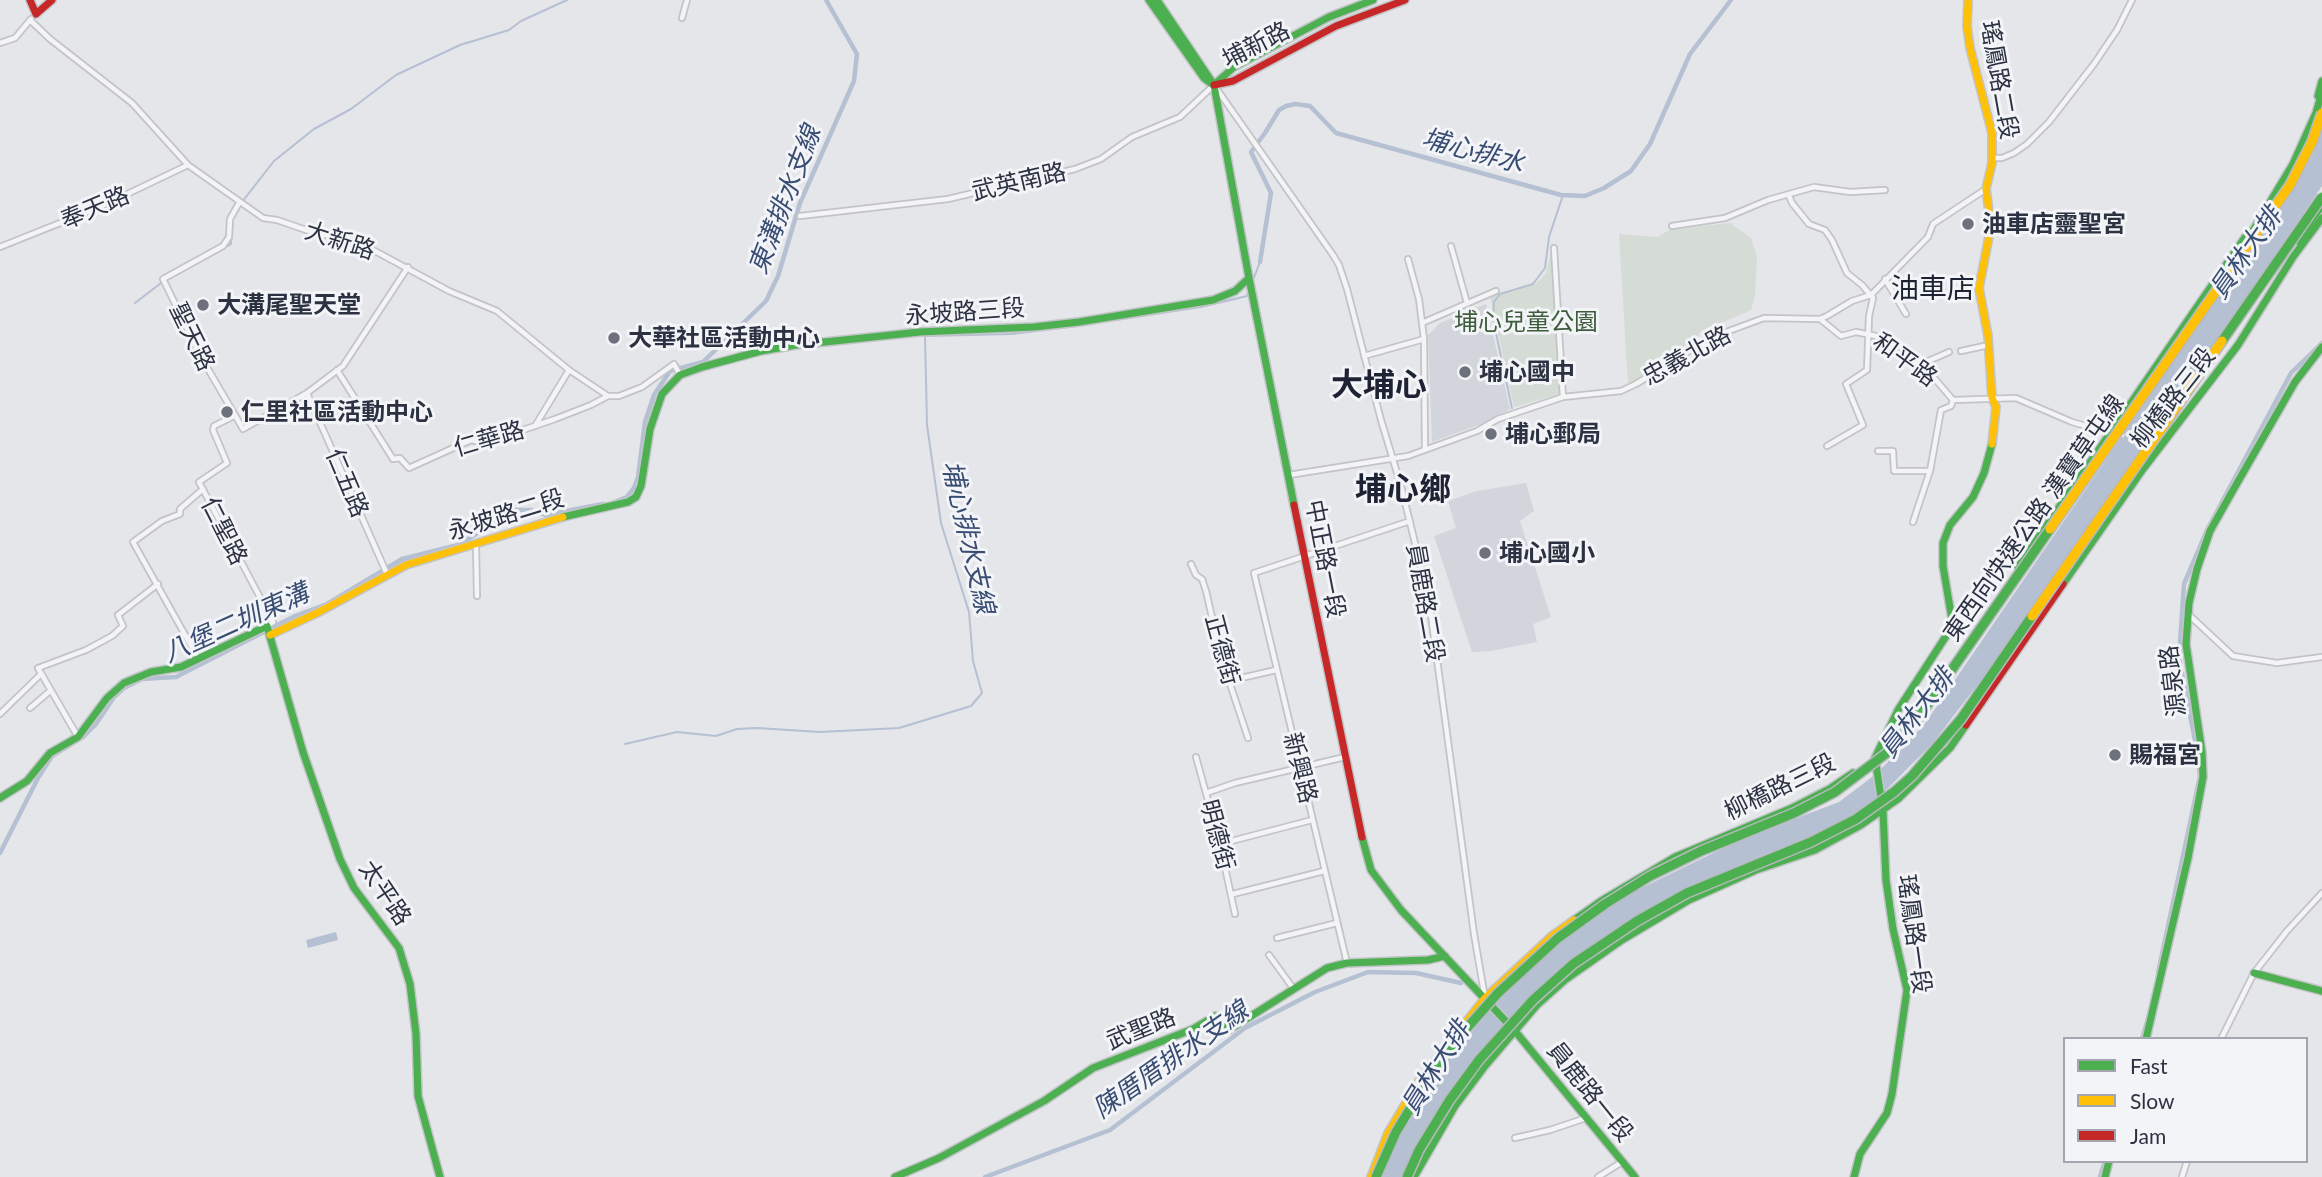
<!DOCTYPE html>
<meta charset="utf-8">
<style>
body{margin:0}
#map{position:relative;width:2322px;height:1177px;overflow:hidden;background:#e4e6e9;font-family:Lato,sans-serif}
canvas{display:block}
.legend{position:absolute;left:2063px;top:1037px;width:245px;height:126px;box-sizing:border-box;background:#f3f4f8;border:2px solid #a3a6af;margin:0;padding:9px 12px;list-style:none;font-size:21px;color:#2c3242}
.legend li{display:flex;align-items:center;gap:14px;height:35px}
.legend b{width:35px;border:2px solid #a3a6af}
</style>
<div id="map">
<canvas width="2322" height="1177"></canvas>
<ul class="legend">
<li><b style="height:9px;background:#4caf50"></b>Fast</li>
<li><b style="height:9px;background:#ffc107"></b>Slow</li>
<li><b style="height:9px;background:#c62828"></b>Jam</li>
</ul>
</div>
<script>
const context = document.querySelector('canvas').getContext('2d');
context.lineJoin = 'round';
function fill(path, color) {
  context.fillStyle = color;
  context.fill(path, 'evenodd');
}
function poly(rows) {
  const path = new Path2D();
  for (const r of rows) {
    path.moveTo(r[0], r[1]);
    for (let i = 2; i < r.length; i += 2) path.lineTo(r[i], r[i + 1]);
  }
  return path;
}
function trace(path, color, width, dash) {
  context.strokeStyle = color;
  context.lineWidth = width;
  context.lineCap = dash ? 'butt' : 'round';
  context.setLineDash(dash || []);
  context.stroke(path);
}
function write(font, color, halo, rows, align = 'center') {
  context.font = font + ' Lato,"Noto Sans TC",sans-serif';
  context.lineWidth = 6;
  context.setLineDash([]);
  context.textBaseline = 'middle';
  context.strokeStyle = halo;
  context.fillStyle = color;
  for (const [text, x, y, turn = 0] of rows) {
    context.save();
    context.translate(x, y);
    context.rotate((+turn || 0) * Math.PI / 180);
    context.textAlign = isNaN(turn) ? turn : align;
    if (halo) context.strokeText(text, 0, 0);
    context.fillText(text, 0, 0);
    context.restore();
  }
}
fill(poly([
 [1486,304,1510,409,1484,423,1432,442,1428,335,1440,323],
 [1526,483,1534,511,1520,521,1551,617,1533,624,1537,642,1491,651,1472,652,1434,536,1456,528,1448,501,1477,491]
]), '#d3d5dc');
fill(poly([
 [1730,223,1751,238,1757,257,1755,296,1751,310,1700,332,1695,343,1670,355,1638,380,1628,384,1619,234,1658,237,1669,230],
 [1551,253,1559,394,1514,407,1490,296,1536,284,1546,273]
]), '#d4dcd5');
fill(poly([
 [2322,130,2322,186,2017,633,1932,744,1879,797,1846,822,1712,877,1628,920,1522,1003,1450,1092,1415,1146,1404,1177,1382,1177,1400,1136,1445,1064,1494,1005,1561,940,1631,893,1744,838,1839,802,1876,774,1924,725,2288,194,2312,156],
 [336,932,338,940,308,948,306,940]
]), '#b5c0d2');
trace(poly([
 [242,202,274,161,314,129,351,109,396,75,460,45,509,30,521,21,567,0],
 [225,247,231,244,232,223],
 [1253,280,1260,262],
 [135,303,161,283,214,253],
 [1512,408,1493,319,1494,302,1500,294,1533,284,1545,268,1549,237,1563,195],
 [625,744,677,732,716,736,737,729,757,728,820,732,899,728,971,706,982,693,973,661,969,612,941,523,927,425,925,336,1012,334,1076,326,1201,307,1247,296,1248,292]
]), '#b5c0d2', 2);
trace(poly([
 [1260,262,1271,193,1251,152,1265,133,1279,110,1286,106,1295,104,1310,106,1336,133,1561,195,1585,196,1604,188,1631,171,1650,144,1690,54,1731,0],
 [612,503,627,497,634,488,638,477,645,422,654,395,670,371,703,362,766,301,778,276,800,203,854,81,857,54,826,0],
 [0,853,38,778,52,756,83,737,96,724,114,697,124,688,142,679,176,677,295,616,327,604,402,559,458,545,515,510,531,510,545,515,603,504],
 [2158,973,2200,776,2197,751,2179,658,2184,584,2208,528,2291,373,2322,343],
 [2142,1039,2148,1019],
 [985,1177,1110,1130,1245,1028,1315,992,1368,972,1416,973,1461,983],
 [2100,1177,2105,1161]
]), '#b5c0d2', 4.5);
const street = poly([
 [682,18,687,0],
 [30,20,50,39,132,103,188,165,263,218,277,220,309,231,362,244,449,291,497,311,569,370,608,396,619,396,642,387,674,364,680,375],
 [0,43,15,38,31,19],
 [1992,158,2002,158,2014,153,2027,144,2049,122,2094,64,2117,30,2132,0],
 [1789,196,1792,203,1809,224,1825,230,1832,240,1847,273,1862,285,1873,298,1869,316,1867,370,1846,384,1863,425,1827,446],
 [239,203,230,219,229,237,223,246,163,279,201,357,243,429,307,393,343,366,408,267],
 [800,216,948,199,1075,169,1101,159,1132,137,1180,117,1214,85,1333,255,1339,265,1347,289,1381,420,1401,486,1429,600,1474,934,1485,998],
 [1672,226,1725,218,1768,200,1814,187,1850,192,1885,190],
 [1451,246,1467,303],
 [0,247,100,207,188,165],
 [1554,248,1563,397],
 [1408,259,1419,299,1424,339,1425,450],
 [1885,279,1906,314],
 [1820,319,1841,336,1856,332,1876,336,1888,349,1911,359,1929,372,1953,400,2016,398,2072,422,2086,426,2105,426,2122,435],
 [1422,323,1496,291],
 [1961,351,1989,345],
 [1364,356,1424,339],
 [1919,365,1949,352],
 [337,370,393,459,400,458,409,468,471,440,485,443,555,419,591,405,608,396],
 [307,393,387,574],
 [234,416,214,426,213,430,227,463,199,482,273,622,267,626],
 [535,426,569,370],
 [1878,451,1893,451,1894,471,1930,471],
 [1289,475,1408,456,1477,431,1498,419,1563,397,1621,391,1636,384,1710,338,1764,318,1820,319,1827,316,1852,301,1871,295,1928,237,1933,224,1986,189],
 [1913,522,1930,471,1941,410,1951,406,1953,400],
 [476,545,477,596],
 [1191,564,1196,575,1202,579,1206,591,1221,657,1248,738],
 [2188,614,2233,656,2277,663,2322,657],
 [198,658,133,542,162,521,180,514,180,509,203,489],
 [1228,681,1276,670],
 [30,708,50,691],
 [0,714,41,674],
 [78,737,38,668,86,650,112,636,123,626,118,615,158,584],
 [1196,757,1220,844,1235,914],
 [1206,793,1235,783,1345,757],
 [1220,844,1312,820],
 [1233,894,1324,871],
 [1277,938,1337,923],
 [1269,955,1293,988],
 [1347,963,1254,573,1410,521],
 [2221,1039,2254,973,2287,931,2322,893],
 [1515,1138,1550,1130,1586,1118],
 [1598,1177,1622,1162],
 [2182,1177,2187,1161]
]);
const fast = poly([
 [1149,0,1204,78,1213,85],
 [1157,0,1214,85,1249,278,1294,505],
 [1215,84,1234,67,1329,17,1373,0],
 [2318,96,2322,81],
 [2249,237,2293,164,2316,113,2322,92],
 [2297,241,2322,205],
 [563,517,628,502,636,497,641,486,650,429,662,394,680,375,702,367,761,351,796,345,920,332,1034,327,1079,322,1213,300,1235,291,1249,278],
 [2018,567,2248,233],
 [2063,584,2143,469,2238,345,2293,257,2322,218],
 [1876,757,1926,699],
 [0,798,27,781,50,753,78,737,107,698,124,683,151,672,181,667,267,626,303,752,340,859,354,888,399,948,410,984,416,1034,418,1096,440,1177],
 [1362,837,1371,870,1401,910,1515,1031,1635,1177],
 [1574,920,1601,901,1675,857,1792,808,1831,788,1853,773],
 [2254,973,2322,991],
 [2146,1039,2188,858,2203,777,2202,752,2186,644,2189,603,2197,569,2210,531,2228,499,2295,382,2322,347],
 [895,1177,939,1158,1044,1101,1093,1068,1193,1029,1215,1016,1229,1030,1327,968,1347,963,1428,960,1445,956],
 [1414,1177,1455,1106,1485,1066,1537,1005,1565,980,1622,940,1689,900,1756,870,1815,850,1861,825,1898,799,1950,748,1966,725],
 [1854,1177,1860,1154,1887,1113,1892,1094,1907,990,1893,929,1886,880,1883,811,1875,758,1898,710,1950,630,1952,620,1943,566,1943,543,1950,525,1973,497,1984,473,1992,444],
 [2105,1177,2109,1161]
]);
const slow = poly([
 [1968,0,1967,26,1970,48,1992,133,1992,163,1986,189,1991,226,1979,288,1988,336,1992,398,1996,407,1992,444],
 [270,635,317,613,406,565,563,517],
 [1371,1177,1388,1133,1419,1081,1485,998,1553,935,1574,920]
]);
const jam = poly([
 [30,0,36,14,52,0],
 [1214,85,1233,81,1336,26,1405,0],
 [1294,505,1362,837],
 [1966,725,2063,584]
]);
trace(street, '#c2c4c7', 8);
trace(fast, '#c2c4c7', 10);
trace(slow, '#c2c4c7', 10);
trace(jam, '#c2c4c7', 10);
trace(street, '#f4f4f6', 4.5);
trace(fast, '#4caf50', 7);
trace(slow, '#ffc107', 7);
trace(jam, '#c62828', 7);
const fastBridge = poly([
 [2222,341,2322,197],
 [1376,1177,1396,1132,1425,1084,1458,1038,1498,993,1558,938,1605,904,1650,876,1701,851,1794,813,1835,792,1888,752,1916,721,2050,529],
 [1407,1177,1419,1150,1449,1101,1479,1060,1533,1000,1573,964,1637,921,1687,893,1811,842,1856,819,1894,792,1912,776,1961,719,2032,616]
]);
const slowBridge = poly([
 [2050,529,2290,185,2312,142,2322,113],
 [2032,616,2222,341]
]);
trace(fastBridge, '#b7b9be', 12, []);
trace(slowBridge, '#b7b9be', 12, []);
trace(fastBridge, '#4caf50', 9);
trace(slowBridge, '#ffc107', 9);
for (const [x, y, r, color] of [
 [1968,224,7,"#6c717c"],
 [203,305,7,"#6c717c"],
 [614,338,7,"#6c717c"],
 [1465,372,7,"#6c717c"],
 [227,412,7,"#6c717c"],
 [1491,434,7,"#6c717c"],
 [1485,553,7,"#6c717c"],
 [2115,755,7,"#6c717c"]
]) {
  const dot = new Path2D();
  dot.arc(x, y, r, 0, 2 * Math.PI);
  context.fillStyle = color;
  context.fill(dot);
  trace(dot, '#f3f4f8', 2.5);
}
write('24px', '#2c3242', '#f3f4f8', [
 ["埔新路",1256,45,-27],
 ["瑤鳳路二段",1999,80,80],
 ["武英南路",1019,182,-13],
 ["奉天路",95,208,-23],
 ["大新路",340,241,18],
 ["永坡路三段",965,312,-4],
 ["聖天路",192,337,64],
 ["忠義北路",1687,356,-29],
 ["和平路",1905,360,36],
 ["柳橋路三段",2173,398,-52],
 ["仁華路",489,439,-16],
 ["仁五路",347,483,67],
 ["永坡路二段",506,515,-17],
 ["東西向快速公路 漢寶草屯線",2034,518,-55],
 ["仁聖路",224,531,63],
 ["中正路一段",1325,559,79],
 ["員鹿路二段",1425,603,80],
 ["正德街",1222,650,75],
 ["源泉路",2173,681,-97],
 ["新興路",1300,768,76],
 ["柳橋路三段",1780,787,-26],
 ["明德街",1217,835,75],
 ["太平路",385,893,56],
 ["瑤鳳路一段",1914,934,82],
 ["武聖路",1141,1029,-22],
 ["員鹿路一段",1590,1092,51]
]);
write('bold 24px', '#2c3242', '#f3f4f8', [
 ["油車店靈聖宮",1982,224],
 ["大溝尾聖天堂",217,305],
 ["大華社區活動中心",628,338],
 ["埔心國中",1479,372],
 ["仁里社區活動中心",241,412],
 ["埔心郵局",1505,434],
 ["埔心國小",1499,553],
 ["賜福宮",2129,755]
], 'left');
write('24px', '#3d5c3a', '#f3f4f8', [
 ["埔心兒童公園",1526,322]
]);
write('italic 26px', '#394d73', '#f3f4f8', [
 ["埔心排水",1473,151,15],
 ["東溝排水支線",785,200,-69],
 ["員林大排",2246,253,-55],
 ["埔心排水支線",968,537,77],
 ["八堡二圳東溝",236,623,-24],
 ["員林大排",1917,713,-52],
 ["陳厝厝排水支線",1171,1060,-35],
 ["員林大排",1436,1068,-58]
]);
write('28px', '#1e2333', '#f3f4f8', [
 ["油車店",1933,289]
]);
write('bold 32px', '#1e2333', '#f3f4f8', [
 ["大埔心",1379,386],
 ["埔心鄉",1403,490]
]);
</script>
